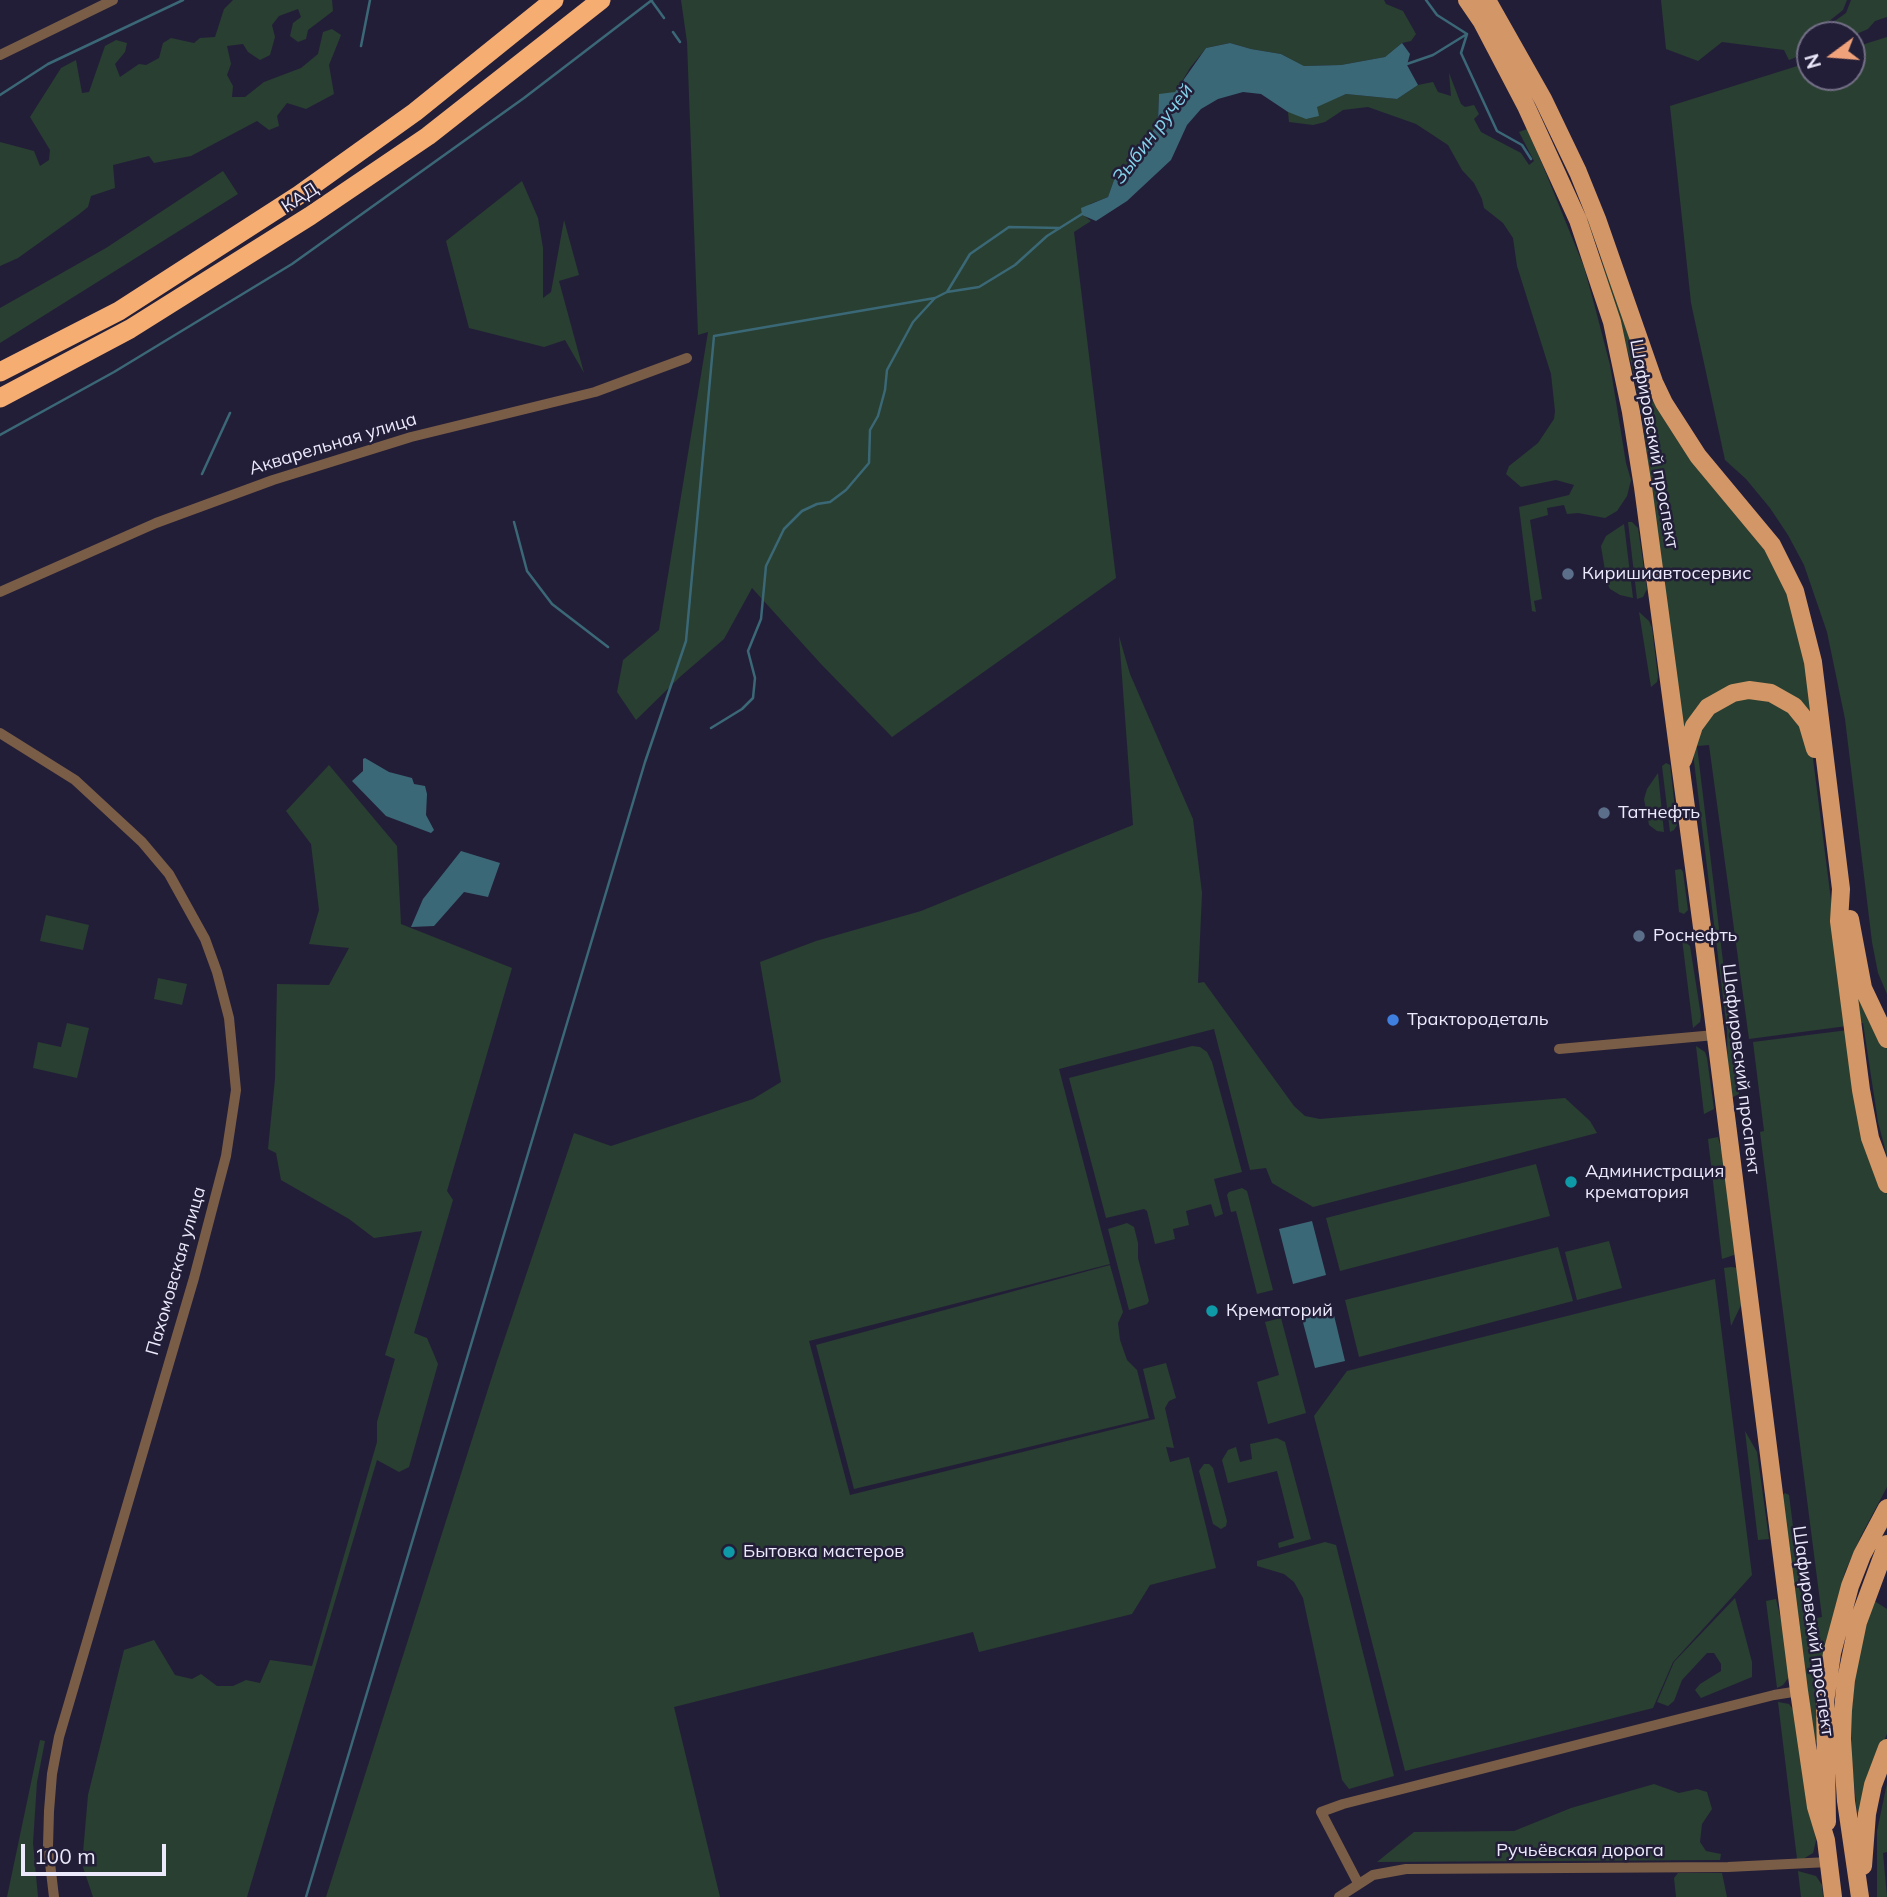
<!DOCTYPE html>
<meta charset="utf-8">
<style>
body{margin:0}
#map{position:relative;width:1887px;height:1897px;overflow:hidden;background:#231e38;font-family:Mulish,sans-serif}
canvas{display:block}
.north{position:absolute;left:1796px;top:21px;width:70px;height:70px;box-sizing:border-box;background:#231e38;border:2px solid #736f86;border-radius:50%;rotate:254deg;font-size:19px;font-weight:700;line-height:28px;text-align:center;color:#ebe9fb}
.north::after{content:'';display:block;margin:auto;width:24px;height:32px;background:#f0a27a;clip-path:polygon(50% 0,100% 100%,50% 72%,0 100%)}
.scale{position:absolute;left:21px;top:1844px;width:145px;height:32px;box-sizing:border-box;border:4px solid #ebe9fb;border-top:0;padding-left:9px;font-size:21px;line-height:24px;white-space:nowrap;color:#ebe9fb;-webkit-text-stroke:5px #231e38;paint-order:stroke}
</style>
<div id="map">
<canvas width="1887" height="1897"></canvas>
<div class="north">N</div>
<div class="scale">100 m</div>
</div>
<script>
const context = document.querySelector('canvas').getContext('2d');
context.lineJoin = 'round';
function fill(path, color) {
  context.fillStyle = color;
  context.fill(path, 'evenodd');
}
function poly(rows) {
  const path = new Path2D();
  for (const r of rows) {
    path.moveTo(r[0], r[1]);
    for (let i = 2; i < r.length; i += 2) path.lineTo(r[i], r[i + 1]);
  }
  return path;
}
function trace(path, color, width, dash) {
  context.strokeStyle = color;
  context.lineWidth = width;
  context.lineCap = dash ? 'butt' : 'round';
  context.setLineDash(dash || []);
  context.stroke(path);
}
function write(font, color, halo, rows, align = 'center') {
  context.font = font + ' Mulish,sans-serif';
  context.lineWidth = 5;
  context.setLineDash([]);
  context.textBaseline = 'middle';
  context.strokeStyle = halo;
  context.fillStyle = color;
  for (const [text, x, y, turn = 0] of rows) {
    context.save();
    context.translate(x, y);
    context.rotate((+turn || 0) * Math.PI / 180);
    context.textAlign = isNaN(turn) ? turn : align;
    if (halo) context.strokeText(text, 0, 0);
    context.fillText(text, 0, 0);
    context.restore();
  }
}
fill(poly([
 [233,0,332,0,333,11,308,30,306,39,298,42,290,36,293,23,301,17,298,9,279,16,272,25,275,37,270,55,260,60,248,52,243,44,227,46,231,64,227,75,233,86,232,97,245,97,264,82,301,68,318,54,323,32,332,29,341,35,329,65,334,94,306,109,287,103,277,116,279,126,269,130,257,121,191,156,154,163,149,156,113,165,115,188,91,196,88,207,78,215,18,258,0,266,0,142,34,151,40,166,49,160,50,150,30,117,61,68,76,60,82,93,89,92,105,46,116,40,127,43,125,52,115,64,120,77,139,64,146,65,159,58,163,43,171,38,194,43,200,38,215,37,224,9],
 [681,0,1384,0,1386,4,1403,11,1416,34,1411,41,1402,43,1385,57,1341,65,1304,66,1281,54,1251,49,1230,43,1206,48,1190,68,1175,93,1159,95,1158,121,1142,152,1114,180,1108,197,1090,204,1082,214,1091,221,1074,232,1116,578,892,737,821,664,752,588,724,639,681,676,636,720,617,692,623,660,659,630,708,332,698,335,687,42],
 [1661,0,1847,0,1843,10,1818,30,1817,35,1810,35,1810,52,1789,60,1784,50,1722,42,1698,61,1666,49],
 [1851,0,1887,0,1887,17,1875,21,1868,29,1852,36,1820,35,1822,30,1846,13],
 [1887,37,1887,994,1878,973,1872,942,1845,719,1827,632,1804,565,1788,535,1770,508,1746,479,1725,460,1691,303,1670,106,1810,62,1810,77,1852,77,1852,48],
 [1449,73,1461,104,1465,107,1474,105,1479,114,1474,119,1481,132,1521,153,1529,165,1534,161,1519,132,1527,129,1543,166,1584,267,1596,311,1610,365,1626,463,1631,480,1627,496,1617,511,1605,518,1578,513,1567,514,1564,505,1547,508,1548,515,1530,520,1542,599,1534,601,1536,612,1532,611,1519,507,1569,495,1574,485,1556,480,1521,487,1506,474,1509,466,1538,443,1554,419,1555,411,1551,374,1517,266,1513,238,1503,223,1484,208,1482,199,1474,183,1462,170,1448,145,1416,124,1368,107,1343,110,1325,122,1313,125,1289,122,1288,112,1297,114,1346,94,1397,99,1418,85,1433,82,1438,92,1451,96],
 [223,171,238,194,0,343,0,308,106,248],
 [522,181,538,218,543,248,543,298,551,292,564,220,579,275,559,281,584,373,565,340,544,347,469,328,446,241],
 [1587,212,1640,361,1781,571,1801,637,1813,713,1810,716,1751,685,1687,730,1682,730,1642,417,1631,363,1598,249,1584,213],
 [1628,522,1632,522,1638,528,1647,589,1643,597,1637,599],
 [1624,524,1633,598,1620,595,1610,589,1607,583,1601,546,1606,536],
 [1639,612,1649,621,1652,628,1658,677,1657,682,1651,687],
 [1119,636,1130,674,1193,819,1202,893,1198,983,1204,982,1294,1106,1305,1116,1320,1119,1565,1098,1590,1121,1597,1133,1313,1207,1272,1183,1266,1168,1250,1170,1214,1029,1059,1069,1110,1264,809,1341,850,1495,1155,1419,1143,1369,1166,1363,1176,1398,1169,1401,1165,1408,1174,1448,1166,1447,1170,1462,1189,1457,1216,1568,1150,1585,1132,1614,979,1652,973,1632,674,1707,720,1897,326,1897,497,1361,574,1133,611,1146,753,1099,781,1082,760,962,816,941,921,911,1133,825],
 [1741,695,1785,704,1811,743,1847,1026,1749,1039,1709,745,1697,746,1739,1094,1731,1098,1728,1092,1727,1030,1692,745,1701,721],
 [1666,763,1670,765,1677,825,1674,830,1670,832,1662,766],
 [329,765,397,846,401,924,512,968,447,1191,453,1200,414,1333,427,1338,438,1364,409,1467,399,1472,377,1460,247,1897,93,1897,82,1864,88,1795,124,1650,154,1640,175,1675,192,1679,201,1674,217,1686,233,1686,246,1680,260,1683,270,1660,312,1666,377,1442,377,1422,395,1359,385,1355,422,1231,374,1238,349,1219,281,1180,276,1153,268,1149,275,1079,277,984,329,985,349,948,309,944,319,910,311,844,286,811],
 [1658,773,1664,832,1657,831,1649,825,1644,799,1647,789],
 [1681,869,1683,872,1688,910,1684,914,1679,912,1675,870],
 [46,915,89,925,83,950,40,941],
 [1682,939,1690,946,1701,1016,1700,1022,1693,1028],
 [158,978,187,984,182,1005,154,999],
 [1857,991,1872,1025,1887,1049,1887,1156,1878,1122,1863,1023,1859,1023],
 [67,1023,89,1028,77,1078,33,1068,38,1042,61,1047],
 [1848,1030,1877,1175,1887,1194,1887,1487,1861,1536,1845,1572,1836,1605,1825,1649,1818,1742,1814,1743,1781,1496,1785,1493,1789,1495,1805,1620,1822,1617,1760,1132,1764,1131,1753,1042],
 [1192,1046,1200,1047,1207,1052,1212,1062,1242,1172,1214,1179,1223,1214,1215,1217,1211,1204,1186,1211,1189,1225,1173,1229,1175,1239,1155,1244,1147,1211,1144,1209,1106,1218,1069,1078],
 [1696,1046,1705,1052,1707,1058,1714,1109,1704,1114],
 [1718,1137,1727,1171,1737,1254,1722,1259,1708,1139],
 [1536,1164,1550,1216,1340,1271,1326,1218],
 [1242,1188,1247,1191,1273,1290,1257,1294,1236,1211,1231,1212,1227,1195,1229,1192],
 [1127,1223,1134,1227,1138,1243,1138,1258,1149,1301,1147,1304,1129,1310,1108,1229],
 [1609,1241,1622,1288,1577,1300,1565,1252],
 [1558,1247,1573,1301,1359,1357,1345,1300],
 [1110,1265,1123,1312,1118,1323,1120,1340,1127,1360,1137,1370,1149,1418,854,1489,816,1345],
 [1731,1267,1739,1268,1743,1301,1731,1326,1724,1268],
 [1715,1279,1752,1575,1673,1662,1653,1708,1405,1771,1314,1416,1347,1371],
 [1281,1318,1306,1413,1268,1424,1257,1382,1279,1375,1265,1322],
 [1745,1431,1757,1452,1769,1539,1758,1540],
 [1277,1438,1285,1442,1311,1539,1279,1548,1278,1543,1294,1538,1277,1471,1228,1483,1222,1460,1228,1450,1236,1447,1240,1462,1252,1459,1250,1444],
 [1204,1464,1209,1464,1213,1468,1227,1521,1226,1526,1221,1529,1213,1524,1199,1471],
 [1325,1542,1336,1545,1394,1776,1349,1789,1342,1780,1303,1598,1294,1582,1284,1574,1257,1566,1257,1561],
 [1735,1598,1752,1662,1752,1677,1701,1698,1695,1690,1700,1684,1721,1671,1721,1664,1714,1653,1707,1653,1682,1680,1674,1701,1668,1706,1657,1702,1674,1662],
 [1776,1599,1786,1641,1789,1677,1783,1685,1777,1688,1766,1601],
 [1873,1600,1887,1609,1887,1734,1872,1770,1858,1823,1851,1754,1852,1708,1857,1658],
 [1778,1702,1789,1704,1796,1713,1816,1841,1813,1853,1803,1859,1797,1859],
 [40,1740,45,1741,37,1782,33,1843,38,1897,7,1897],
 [1887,1783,1887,1852,1883,1853,1887,1897,1877,1897,1877,1831],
 [1654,1784,1679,1793,1697,1789,1707,1792,1712,1809,1702,1824,1700,1842,1706,1851,1721,1854,1720,1860,1377,1862,1414,1832,1514,1831,1571,1808],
 [1798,1871,1816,1876,1822,1885,1823,1897,1801,1897],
 [1678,1873,1722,1873,1727,1897,1676,1897,1674,1878]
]), '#293f31');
fill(poly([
 [1230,43,1251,49,1281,54,1304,66,1341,65,1385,57,1402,43,1410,54,1407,65,1418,85,1397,99,1346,94,1317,107,1319,116,1306,119,1288,112,1261,94,1243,92,1218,99,1201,109,1187,125,1171,160,1127,201,1096,221,1082,215,1081,208,1108,197,1114,180,1142,152,1158,121,1159,94,1175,92,1206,48],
 [365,758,389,772,412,778,414,784,425,786,427,794,426,815,434,830,431,833,386,816,352,781,363,771,363,759],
 [461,851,500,863,488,897,464,892,434,926,411,927,423,899],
 [1312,1221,1326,1275,1293,1284,1279,1229],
 [1331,1303,1345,1361,1315,1368,1300,1311]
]), '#3b6876');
trace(poly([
 [651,0,664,18],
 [1426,0,1437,15,1467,34],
 [673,32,680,42],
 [1467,34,1461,53,1497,131,1522,145,1531,159],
 [361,46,370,0],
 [1404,65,1433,55,1467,34],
 [0,95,48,64,183,0],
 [947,292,970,254,1009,227,1060,228],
 [0,435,114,372,292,264,524,98,652,0],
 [202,474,230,413],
 [514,522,527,571,552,604,608,647],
 [711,728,742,709,753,698,755,678,748,651,761,619,766,566,784,529,802,511,817,504,830,502,846,490,869,463,870,430,878,416,885,390,887,370,913,322,935,298,947,292,979,287,1015,265,1047,236,1082,214],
 [306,1897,645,762,686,641,714,336,935,298]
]), '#3b6876', 2.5);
trace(poly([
 [0,55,113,0],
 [0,592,156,523,273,480,411,437,595,392,687,358],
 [0,733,75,780,142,842,169,874,205,939,217,972,229,1018,236,1090,226,1156,194,1278,59,1737,52,1774,49,1811,48,1846,54,1897],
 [1559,1049,1715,1035],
 [1358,1883,1321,1812,1343,1804,1774,1695,1799,1691],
 [1339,1897,1373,1875,1406,1869,1728,1867,1829,1862]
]), '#7a5d46', 10);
trace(poly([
 [1467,0,1482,22,1526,106,1578,220,1612,322,1631,412,1643,487,1702,927,1799,1691,1816,1807,1826,1840,1833,1897],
 [1487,0,1543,99,1578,172,1597,219,1654,382,1664,403,1698,456,1772,545,1795,591,1813,662,1841,889,1839,921,1861,1090,1870,1138,1887,1184],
 [1683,760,1694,726,1708,707,1733,693,1749,690,1771,693,1794,706,1807,722,1815,749],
 [1850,919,1863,988,1887,1039],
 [1827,1822,1825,1702,1832,1653,1850,1586,1862,1555,1887,1508],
 [1863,1866,1867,1814,1873,1785,1887,1748],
 [1860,1897,1846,1801,1842,1739,1843,1710,1846,1680,1858,1622,1887,1544]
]), '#d39666', 18);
trace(poly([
 [0,372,119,311,299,195,415,112,554,0],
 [0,398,130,329,310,216,428,136,601,0]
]), '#f6ad72', 19);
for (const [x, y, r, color] of [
 [1568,574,7,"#5c6f8a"],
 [1604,813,7,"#5c6f8a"],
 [1639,936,7,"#5c6f8a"],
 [1393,1020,7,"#3f7fe0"],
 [1571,1182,7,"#0f9aa8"],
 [1212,1311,7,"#0f9aa8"],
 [729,1552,7,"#0f9aa8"]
]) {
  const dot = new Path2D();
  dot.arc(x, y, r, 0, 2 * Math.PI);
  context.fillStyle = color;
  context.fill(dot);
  trace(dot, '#231e38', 2.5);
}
write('18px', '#ebe9fb', '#231e38', [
 ["КАД",300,198,-33],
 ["Акварельная улица",333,444,-17],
 ["Шафировский проспект",1654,444,80],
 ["Шафировский проспект",1741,1069,83],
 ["Пахомовская улица",176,1271,-74],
 ["Шафировский проспект",1813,1631,82],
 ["Ручьёвская дорога",1580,1851]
]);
write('18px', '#ebe9fb', '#231e38', [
 ["Киришиавтосервис",1582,574],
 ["Татнефть",1618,813],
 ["Роснефть",1653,936],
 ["Трактородеталь",1407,1020],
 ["Администрация",1585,1172],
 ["крематория",1585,1193],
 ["Крематорий",1226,1311],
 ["Бытовка мастеров",743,1552]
], 'left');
write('italic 19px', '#84d3eb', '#231e38', [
 ["Зыбин ручей",1153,134,-53]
]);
</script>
